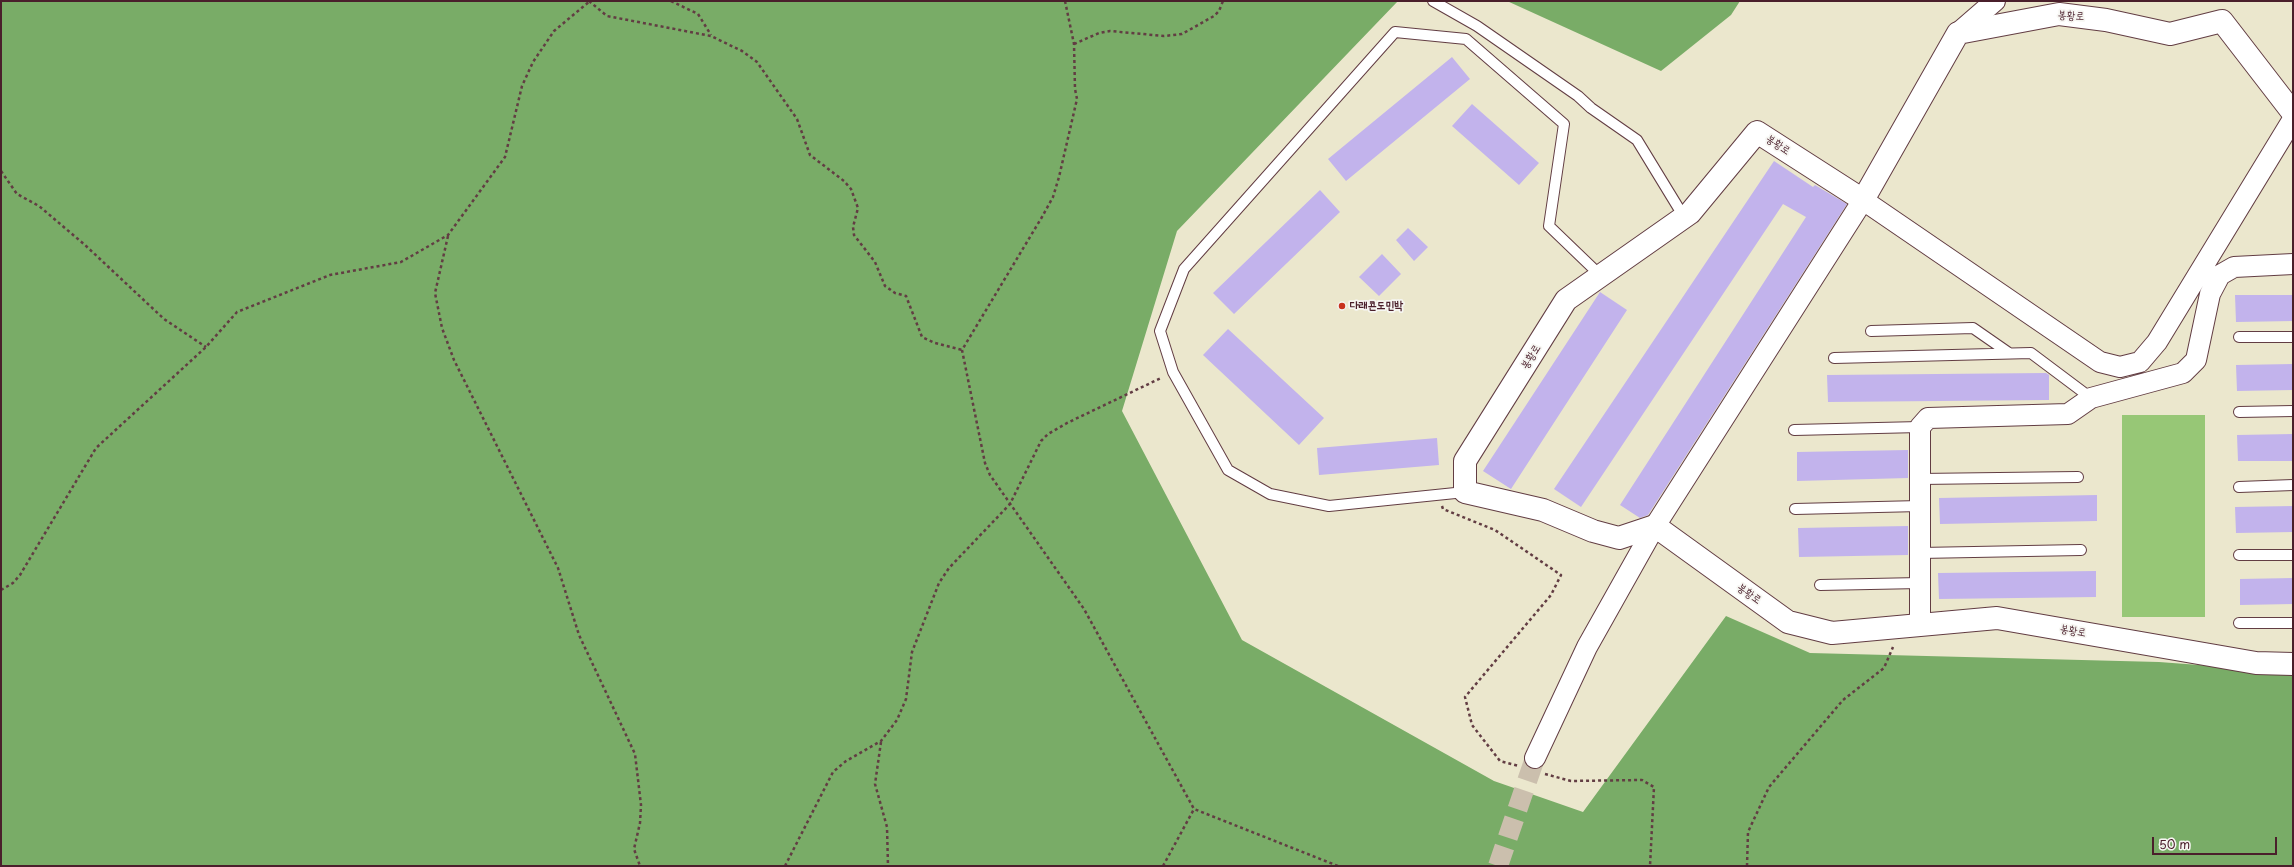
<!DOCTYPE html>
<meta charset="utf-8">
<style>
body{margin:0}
#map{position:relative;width:2294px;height:867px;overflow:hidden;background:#ebe7cd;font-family:"Playpen Sans",sans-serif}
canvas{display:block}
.frame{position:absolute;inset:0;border:2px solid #4a1f2b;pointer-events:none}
.scale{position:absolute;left:2152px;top:837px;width:125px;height:18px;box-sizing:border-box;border:2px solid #4a1f2b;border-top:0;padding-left:5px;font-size:12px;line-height:14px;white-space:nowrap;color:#4a1f2b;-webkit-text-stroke:3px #f6f6f2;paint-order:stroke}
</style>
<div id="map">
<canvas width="2294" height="867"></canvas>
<div class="frame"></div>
<div class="scale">50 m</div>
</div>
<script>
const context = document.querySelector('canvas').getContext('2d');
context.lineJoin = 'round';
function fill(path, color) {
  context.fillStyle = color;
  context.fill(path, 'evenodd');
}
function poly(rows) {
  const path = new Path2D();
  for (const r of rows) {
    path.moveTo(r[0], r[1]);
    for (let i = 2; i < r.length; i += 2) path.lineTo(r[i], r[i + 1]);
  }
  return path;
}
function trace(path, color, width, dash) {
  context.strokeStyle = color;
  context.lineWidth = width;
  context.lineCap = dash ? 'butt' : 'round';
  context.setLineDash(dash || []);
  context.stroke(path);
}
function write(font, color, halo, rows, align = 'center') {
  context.font = font + ' "Playpen Sans","Poor Story",sans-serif';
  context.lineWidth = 3.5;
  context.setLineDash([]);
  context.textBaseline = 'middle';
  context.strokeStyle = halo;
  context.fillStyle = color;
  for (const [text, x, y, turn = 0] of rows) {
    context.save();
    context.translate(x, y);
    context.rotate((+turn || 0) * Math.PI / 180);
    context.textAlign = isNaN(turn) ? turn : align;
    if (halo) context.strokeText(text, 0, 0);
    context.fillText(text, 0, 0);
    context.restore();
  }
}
fill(poly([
 [2122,415,2205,415,2205,617,2122,617]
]), '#97c776');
fill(poly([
 [1,1,1398,1,1177,231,1122,411,1242,640,1494,781,1583,812,1726,616,1810,653,2159,662,2293,672,2293,866,1,866],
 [1507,1,1740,1,1731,15,1661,71]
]), '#79ac67');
fill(poly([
 [1452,57,1470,79,1346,181,1328,159],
 [1472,104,1539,163,1519,185,1452,126],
 [1774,161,1813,187,1815,185,1847,204,1648,515,1640,518,1620,505,1806,217,1783,204,1581,507,1554,489],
 [1320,190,1340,212,1234,314,1213,293],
 [1408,228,1428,247,1414,261,1396,240],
 [1382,254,1401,274,1379,296,1359,277],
 [1600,292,1627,310,1511,489,1483,471],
 [2235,295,2293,295,2293,321,2236,322],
 [1228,329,1324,418,1299,445,1203,355],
 [2293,364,2293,390,2237,391,2236,365],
 [2046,373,2049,375,2049,400,1828,402,1827,375],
 [2293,434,2293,461,2238,461,2237,435],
 [1437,438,1439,465,1319,475,1317,448],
 [1908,450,1908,478,1797,481,1797,452],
 [2097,495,2097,521,1940,524,1939,498],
 [2293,506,2293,532,2236,533,2235,507],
 [1908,526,1908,555,1799,557,1798,528],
 [2096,571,2096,597,1939,599,1938,573],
 [2293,578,2293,604,2240,605,2240,579]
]), '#c2b3ec');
trace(poly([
 [1498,866,1535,758]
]), '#cbbfad', 20, [20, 10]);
const lane = poly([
 [1433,1,1477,26,1578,96,1591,108,1637,140,1684,217],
 [1871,331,1973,328,2009,353],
 [2239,337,2293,337],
 [1834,358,2031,353,2091,398],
 [2239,412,2293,411],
 [1794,430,1920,427],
 [1920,479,2078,477],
 [2239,487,2293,485],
 [1465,492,1329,506,1270,494,1228,470,1173,372,1160,331,1184,269,1395,32,1466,39,1564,124,1549,226,1601,276],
 [1795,509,1920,506],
 [1920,553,2081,550],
 [2239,555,2293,555],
 [1820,585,1920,583],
 [2239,623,2293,623]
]);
const street = poly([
 [1958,33,1995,1],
 [1920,624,1920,427,1928,418,2068,414,2091,398,2183,373,2196,360,2210,294,2220,275,2234,267,2293,264],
 [1535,758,1587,647,1655,526,1863,200,2100,362,2120,367,2140,362,2157,342,2293,119]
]);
const secondary = poly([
 [2293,113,2222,21,2170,34,2106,20,2059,14,1958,33,1863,200,1757,132,1690,213,1566,300,1465,461,1465,492,1543,510,1593,531,1619,538,1655,526,1788,622,1832,633,1997,618,2256,663,2293,664]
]);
trace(lane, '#623d43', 12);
trace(street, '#623d43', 22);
trace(secondary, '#623d43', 24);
trace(poly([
 [589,1,607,16,711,36,742,51,757,62,797,119,810,155,844,181,851,189,858,208,853,227,854,235,875,262,885,286,895,293,906,296,922,337,935,343,962,350],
 [671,1,698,14,711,35],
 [1065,1,1074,44,1075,89,1077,99,1059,177,1053,197,1042,217,962,350,985,463,990,475,1084,609,1194,809,1338,866],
 [1074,44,1099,33,1110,31,1164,36,1182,34,1214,16,1219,11,1223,1],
 [1,171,17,194,39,206,85,245,164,319,206,347],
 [448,236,435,293,442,328,454,360,558,568,579,635,635,754,641,805,640,823,634,849,640,866],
 [1442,506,1443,509,1495,530,1561,575,1551,595,1465,697,1472,725,1500,761,1519,766],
 [1,590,13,583,20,575,96,448,206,347,237,312,330,275,401,262,448,235,505,157,522,86,533,62,554,31,590,1],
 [881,742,875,784,887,827,888,866],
 [1545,774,1571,781,1642,780,1654,787,1650,866],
 [785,866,833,772,846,761,881,741,897,720,906,699,912,652,939,583,949,568,1010,504,1041,441,1048,434,1067,423,1161,378],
 [1163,866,1194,809],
 [1747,866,1748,832,1769,787,1843,700,1884,668,1893,647]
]), '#623d43', 2.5, [3, 3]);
trace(lane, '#fff', 10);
trace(street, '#fff', 20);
trace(secondary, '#fff', 22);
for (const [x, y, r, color] of [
 [1342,306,4,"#c8321e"]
]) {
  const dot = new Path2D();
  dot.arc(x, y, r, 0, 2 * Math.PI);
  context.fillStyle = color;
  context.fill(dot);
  trace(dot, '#f6f6f2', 1.5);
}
write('11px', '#4a1f2b', '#f6f6f2', [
 ["봉황로",2071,16,4],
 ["봉황로",1778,145,33],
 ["봉황로",1531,357,-58],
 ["봉황로",1749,594,35],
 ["봉황로",2073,631,10]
]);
write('bold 11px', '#4a1f2b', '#f6f6f2', [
 ["다래콘도민박",1350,306]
], 'left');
</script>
